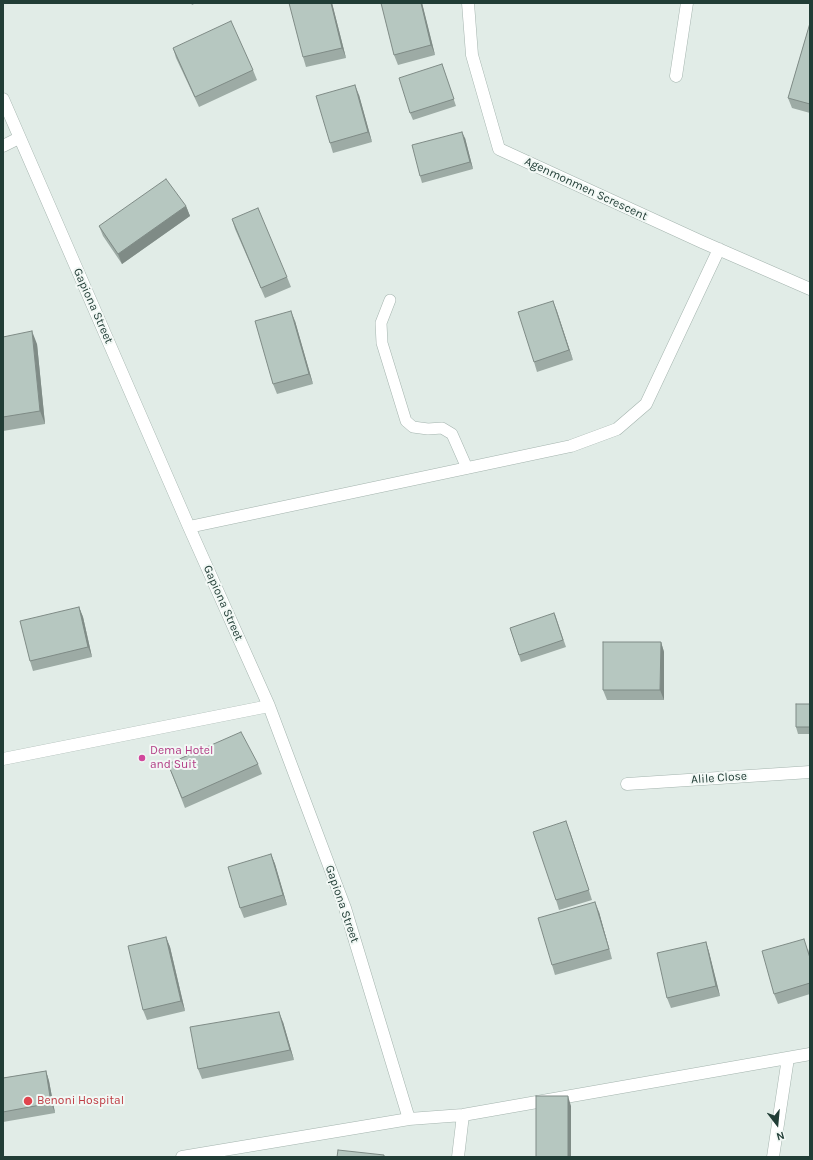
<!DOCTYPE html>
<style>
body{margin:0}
#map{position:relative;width:813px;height:1160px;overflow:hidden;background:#e1ece7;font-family:Karla,sans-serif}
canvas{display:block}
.frame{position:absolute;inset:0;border:4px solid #213d36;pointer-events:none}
.north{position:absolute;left:757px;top:1104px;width:40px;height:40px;-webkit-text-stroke:3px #f2f8f5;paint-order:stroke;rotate:164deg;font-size:11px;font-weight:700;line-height:16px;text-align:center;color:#213d36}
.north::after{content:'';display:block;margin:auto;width:14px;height:18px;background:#213d36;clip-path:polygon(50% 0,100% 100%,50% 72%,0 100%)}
</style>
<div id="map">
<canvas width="813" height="1160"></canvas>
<div class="frame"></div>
<div class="north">N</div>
</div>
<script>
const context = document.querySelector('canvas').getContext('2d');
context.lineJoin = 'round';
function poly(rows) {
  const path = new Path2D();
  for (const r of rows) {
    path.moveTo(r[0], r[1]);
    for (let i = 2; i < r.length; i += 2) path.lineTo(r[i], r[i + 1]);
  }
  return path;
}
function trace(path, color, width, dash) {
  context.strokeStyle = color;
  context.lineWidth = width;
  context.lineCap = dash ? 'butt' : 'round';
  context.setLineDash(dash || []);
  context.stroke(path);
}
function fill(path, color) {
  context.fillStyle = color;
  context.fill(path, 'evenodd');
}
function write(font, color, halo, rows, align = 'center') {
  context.font = font + ' Karla,sans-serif';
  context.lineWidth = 4;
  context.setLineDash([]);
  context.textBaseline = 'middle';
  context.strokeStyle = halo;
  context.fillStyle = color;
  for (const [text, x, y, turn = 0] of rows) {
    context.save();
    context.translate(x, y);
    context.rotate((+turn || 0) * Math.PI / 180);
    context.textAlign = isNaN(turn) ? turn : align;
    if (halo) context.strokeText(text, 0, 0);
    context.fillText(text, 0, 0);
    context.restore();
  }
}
const lane = poly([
 [390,300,381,323,382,343,406,421,413,427,428,429,442,428,452,434,467,468]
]);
const street = poly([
 [468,3,472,55,499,149,702,242,810,289],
 [676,76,687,3],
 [3,99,189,527,269,706,345,908,409,1119],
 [3,146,19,138],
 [189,527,571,446,617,429,646,404,719,249],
 [3,759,269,706],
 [627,784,810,772],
 [182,1157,409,1119,463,1115,810,1054],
 [458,1157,463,1115],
 [773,1157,788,1058]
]);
trace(lane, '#a4b4ae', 12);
trace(street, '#a4b4ae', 13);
trace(lane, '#fff', 11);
trace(street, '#fff', 12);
fill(poly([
 [191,3,196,3,192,5],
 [332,3,346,58,306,67,303,57],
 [422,3,435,55,398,65,394,55],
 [810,23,810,113,792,108,788,98],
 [173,48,253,70,257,80,199,107,176,58],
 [442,64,456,106,413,120,410,113],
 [359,95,372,142,333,153,330,143],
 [465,138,473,169,422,183,420,176],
 [186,206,190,216,122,264,103,236,99,226],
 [232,219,287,277,291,287,265,298,235,229],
 [553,301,573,360,537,372,534,362],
 [295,321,313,384,277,394,273,384],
 [3,337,37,344,45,424,3,431],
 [79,607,83,617,92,657,33,671,30,661],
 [555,614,566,647,521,662,510,628],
 [661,642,664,652,664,700,607,700,603,690],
 [810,704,810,734,798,734,796,727],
 [168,764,258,764,262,774,185,808],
 [570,831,592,900,559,910,556,900],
 [271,854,275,864,287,905,244,918,240,908],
 [599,912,612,959,555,975,552,965],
 [166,937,170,947,185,1011,147,1020,143,1010],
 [706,942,709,952,720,996,671,1008,667,998],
 [808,949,810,956,810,994,778,1004,774,994],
 [283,1022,294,1060,202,1079,198,1069],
 [46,1071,49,1081,55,1113,3,1122,3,1078]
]), '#9daba5');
fill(poly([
 [331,3,332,3,346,58,342,48],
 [421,3,422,3,435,55,431,45],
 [355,85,359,95,372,142,368,132],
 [462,132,465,138,473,169,470,162],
 [186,206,190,216,122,264,118,254],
 [553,301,557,311,573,360,569,350],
 [291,311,295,321,313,384,309,374],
 [32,331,37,344,45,424,40,411],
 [79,607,83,617,92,657,88,647],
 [661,642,664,652,664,700,660,690],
 [271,854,275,864,287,905,283,895],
 [595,902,599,912,612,959,609,949],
 [166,937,170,947,185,1011,181,1001],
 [706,942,709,952,720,996,716,986],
 [279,1012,283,1022,294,1060,290,1050],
 [46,1071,49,1081,55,1113,51,1103],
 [568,1096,571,1106,571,1157,568,1157]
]), '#7f8b86');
const building = poly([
 [289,3,331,3,342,48,303,57,289,3],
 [381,3,421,3,431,45,394,55,381,3],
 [231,21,253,70,195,97,173,48,231,21],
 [810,23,810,104,788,98,810,23],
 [442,64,454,99,410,113,399,78,442,64],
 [355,85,368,132,330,143,316,96,355,85],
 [462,132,470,162,420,176,412,145,462,132],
 [166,179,186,206,118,254,99,226,166,179],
 [258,208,287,277,261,288,232,219,258,208],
 [553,301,569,350,534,362,518,312,553,301],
 [291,311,309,374,273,384,255,321,291,311],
 [32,331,40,411,3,417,3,337,32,331],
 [79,607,88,647,30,661,20,621,79,607],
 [554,613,563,640,519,655,510,628,554,613],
 [603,642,661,642,660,690,603,690,603,642],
 [796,704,810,704,810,727,796,727,796,704],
 [241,732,258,764,182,798,168,764,241,732],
 [566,821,589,890,556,900,533,832,566,821],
 [271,854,283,895,240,908,228,867,271,854],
 [595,902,609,949,552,965,538,918,595,902],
 [166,937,181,1001,143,1010,128,946,166,937],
 [804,939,810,958,810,983,774,994,762,951,804,939],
 [706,942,716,986,667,998,657,953,706,942],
 [279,1012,290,1050,198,1069,190,1027,279,1012],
 [46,1071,51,1103,3,1112,3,1078,46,1071],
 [536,1096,568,1096,568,1157,536,1157,536,1096],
 [338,1150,384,1155,384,1157,337,1157,338,1150]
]);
fill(building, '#b6c7c0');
trace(building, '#7f8b86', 1);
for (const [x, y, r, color] of [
 [142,758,4,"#d1479c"],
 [28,1101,5,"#e0444e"]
]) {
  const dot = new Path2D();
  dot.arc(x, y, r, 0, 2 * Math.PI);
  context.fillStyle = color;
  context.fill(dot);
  trace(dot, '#f2f8f5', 1.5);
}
write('12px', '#213d36', '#f2f8f5', [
 ["Agenmonmen Screscent",586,189,25],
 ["Gapiona Street",93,306,66],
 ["Gapiona Street",223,603,66],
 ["Alile Close",719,778,-4],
 ["Gapiona Street",342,904,71]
]);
write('12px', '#b23c85', '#f2f8f5', [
 ["Dema Hotel",150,751],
 ["and Suit",150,765]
], 'left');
write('12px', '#be3a42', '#f2f8f5', [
 ["Benoni Hospital",37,1101]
], 'left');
</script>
